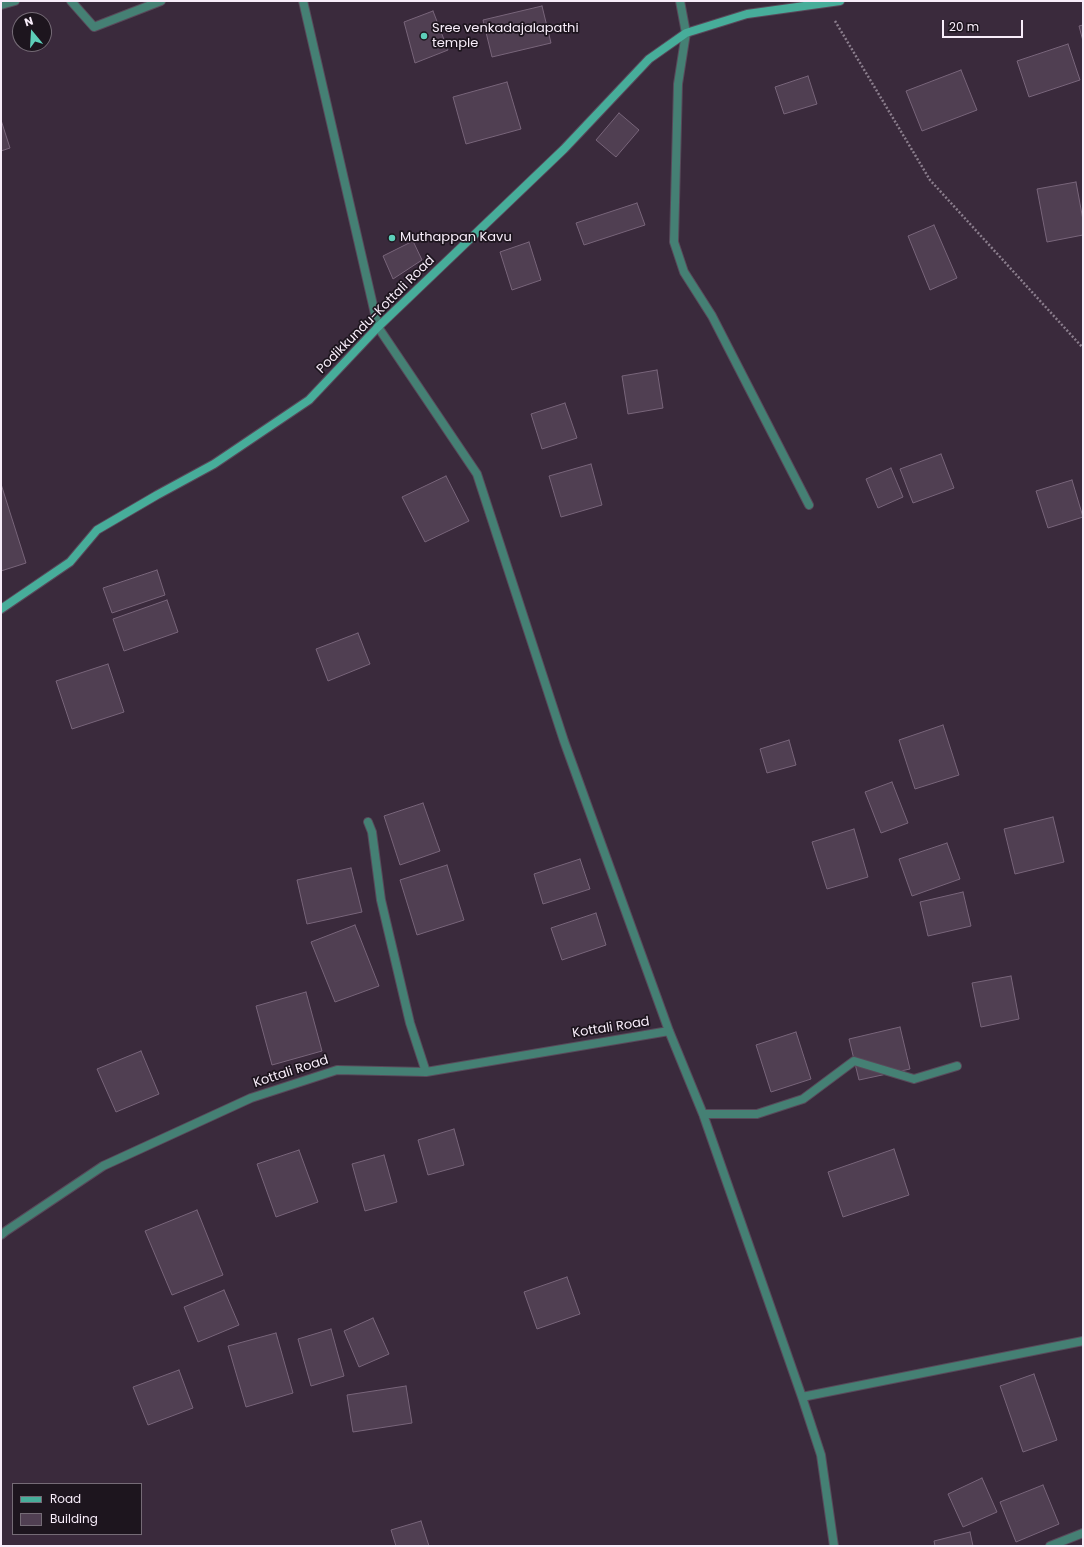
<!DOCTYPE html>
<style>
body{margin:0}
#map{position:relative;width:1084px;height:1547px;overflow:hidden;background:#3a2a3c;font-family:Poppins,sans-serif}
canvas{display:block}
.frame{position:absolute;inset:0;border:2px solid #f8edfa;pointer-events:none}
.legend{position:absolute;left:12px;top:1483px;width:130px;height:52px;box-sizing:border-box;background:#1d151e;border:1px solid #756b76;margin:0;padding:5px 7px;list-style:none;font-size:12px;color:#f8edfa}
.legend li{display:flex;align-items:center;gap:8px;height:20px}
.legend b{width:20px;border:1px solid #756b76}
.north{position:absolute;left:12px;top:12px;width:40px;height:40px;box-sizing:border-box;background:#1d151e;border:1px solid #756b76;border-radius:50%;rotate:342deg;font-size:11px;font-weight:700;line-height:16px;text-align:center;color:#f8edfa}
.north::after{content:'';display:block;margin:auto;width:14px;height:18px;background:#5dceb9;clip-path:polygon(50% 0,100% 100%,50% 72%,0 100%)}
.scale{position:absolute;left:942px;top:20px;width:81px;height:18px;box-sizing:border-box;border:2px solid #f8edfa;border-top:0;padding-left:5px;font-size:12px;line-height:14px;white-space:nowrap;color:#f8edfa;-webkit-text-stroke:3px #1d151e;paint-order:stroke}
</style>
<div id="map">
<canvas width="1084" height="1547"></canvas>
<div class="frame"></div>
<ul class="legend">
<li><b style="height:5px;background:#47ad9a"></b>Road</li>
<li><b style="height:11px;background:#503f52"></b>Building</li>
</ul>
<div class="north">N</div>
<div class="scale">20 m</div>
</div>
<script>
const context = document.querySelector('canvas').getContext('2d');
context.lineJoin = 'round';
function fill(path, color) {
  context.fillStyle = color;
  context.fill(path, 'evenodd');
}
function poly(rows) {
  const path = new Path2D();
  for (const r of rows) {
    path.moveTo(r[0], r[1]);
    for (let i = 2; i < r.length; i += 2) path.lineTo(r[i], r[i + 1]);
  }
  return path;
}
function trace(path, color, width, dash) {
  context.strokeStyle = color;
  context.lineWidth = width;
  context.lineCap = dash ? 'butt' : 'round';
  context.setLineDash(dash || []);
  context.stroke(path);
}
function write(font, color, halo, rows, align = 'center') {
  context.font = font + ' Poppins,sans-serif';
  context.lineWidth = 3.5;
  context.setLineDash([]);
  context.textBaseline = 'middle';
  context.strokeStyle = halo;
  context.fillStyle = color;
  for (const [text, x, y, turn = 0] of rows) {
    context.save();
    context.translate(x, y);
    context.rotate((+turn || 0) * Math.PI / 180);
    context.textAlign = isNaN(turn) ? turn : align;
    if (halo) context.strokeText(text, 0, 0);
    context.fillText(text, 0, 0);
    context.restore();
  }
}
const building = poly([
 [542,6,551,43,492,57,483,20,542,6],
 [433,11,448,50,415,63,404,22,433,11],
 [1083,25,1083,41,1079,26,1083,25],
 [1068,44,1080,80,1029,97,1017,61,1068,44],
 [961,70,977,110,922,131,906,91,961,70],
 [808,76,817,104,784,114,775,87,808,76],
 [507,82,521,129,466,144,453,97,507,82],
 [619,113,639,130,616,157,596,140,619,113],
 [1,120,10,148,1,151,1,120],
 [1076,182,1083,220,1083,235,1047,242,1037,189,1076,182],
 [637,203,645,225,584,245,576,223,637,203],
 [934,225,957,278,930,290,908,236,934,225],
 [413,241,422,260,393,279,383,256,413,241],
 [529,242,541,280,512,290,500,252,529,242],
 [657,370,663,408,628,414,622,376,657,370],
 [565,403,577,438,542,449,531,414,565,403],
 [941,454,954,488,913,503,900,469,941,454],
 [591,464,602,505,561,517,549,476,591,464],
 [891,468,903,497,878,508,866,479,891,468],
 [446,476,469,521,425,542,402,497,446,476],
 [1072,480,1083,517,1048,528,1036,491,1072,480],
 [1,484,26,563,1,571,1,484],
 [157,570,165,595,112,613,103,588,157,570],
 [167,600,178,632,124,651,113,619,167,600],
 [358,633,370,664,328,681,316,649,358,633],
 [108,664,124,712,72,729,56,681,108,664],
 [943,725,959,775,915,789,899,740,943,725],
 [789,740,796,765,767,773,760,749,789,740],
 [892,782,908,823,881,833,865,792,892,782],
 [423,803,440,851,400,865,384,816,423,803],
 [1053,817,1064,862,1015,874,1004,829,1053,817],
 [854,829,868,877,827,889,812,842,854,829],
 [947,843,960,879,912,896,899,859,947,843],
 [580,859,590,889,543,904,534,874,580,859],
 [447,865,464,920,417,935,400,880,447,865],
 [351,868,362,912,307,924,297,880,351,868],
 [963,892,971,926,928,936,920,902,963,892],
 [596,913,606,945,562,960,551,928,596,913],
 [355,925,379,986,335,1002,311,942,355,925],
 [1011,976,1019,1019,981,1027,972,983,1011,976],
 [306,992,322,1051,272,1065,256,1006,306,992],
 [900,1027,910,1069,859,1080,849,1039,900,1027],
 [796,1032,811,1079,771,1092,756,1045,796,1032],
 [141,1051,159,1094,116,1112,97,1069,141,1051],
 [454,1129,464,1165,428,1175,418,1140,454,1129],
 [894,1149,909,1195,843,1217,828,1172,894,1149],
 [299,1150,318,1202,276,1217,257,1164,299,1150],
 [384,1155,397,1202,365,1211,352,1164,384,1155],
 [197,1210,223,1275,172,1295,145,1231,197,1210],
 [567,1277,580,1314,537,1329,524,1292,567,1277],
 [224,1290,239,1325,198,1342,184,1307,224,1290],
 [373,1318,389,1354,359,1367,344,1331,373,1318],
 [331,1329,344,1376,311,1386,298,1339,331,1329],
 [276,1333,293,1393,246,1407,228,1346,276,1333],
 [179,1370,193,1408,148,1425,133,1387,179,1370],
 [1034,1374,1057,1440,1023,1452,1000,1386,1034,1374],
 [406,1386,412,1423,353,1432,347,1395,406,1386],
 [982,1478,997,1512,963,1527,948,1494,982,1478],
 [1043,1485,1059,1524,1016,1542,1000,1502,1043,1485],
 [421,1521,429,1546,396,1546,391,1530,421,1521],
 [970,1532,973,1546,935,1546,934,1541,970,1532]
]);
fill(building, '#503f52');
trace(building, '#78657a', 1);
const minor = poly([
 [71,1,94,27,161,1],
 [303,1,378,327,477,474,564,741,669,1031,703,1114,802,1397,821,1455,834,1546],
 [680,1,686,33,678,84,674,242,684,272,712,316,809,505],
 [1,5,15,1],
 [368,822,372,832,381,900,410,1023,426,1072],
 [703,1114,757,1114,803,1099,854,1061,914,1079,957,1066],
 [1,1235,6,1231,103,1166,251,1098,337,1070,426,1072,669,1031],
 [802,1397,1083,1341],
 [1050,1546,1083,1533]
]);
const secondary = poly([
 [1,609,70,562,97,530,157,495,214,464,309,400,378,327,564,149,649,59,686,33,747,14,840,1]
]);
trace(minor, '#58495a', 10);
trace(secondary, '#58495a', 10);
trace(poly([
 [835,21,930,180,1083,348]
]), '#8b7e8d', 2.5, [2, 2]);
trace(minor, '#458074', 8);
trace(secondary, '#47ad9a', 8);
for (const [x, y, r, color] of [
 [424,36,4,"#5dceb9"],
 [392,238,4,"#5dceb9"]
]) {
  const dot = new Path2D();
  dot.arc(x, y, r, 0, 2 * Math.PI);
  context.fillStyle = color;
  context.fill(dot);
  trace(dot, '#1d151e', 1.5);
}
write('13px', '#f8edfa', '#1d151e', [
 ["Sree venkadajalapathi",432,29],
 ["temple",432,44],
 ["Muthappan Kavu",400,238]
], 'left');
write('13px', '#f8edfa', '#1d151e', [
 ["Podikkundu-Kottali Road",376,315,-45],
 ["Kottali Road",611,1028,-9],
 ["Kottali Road",291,1072,-18]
]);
</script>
